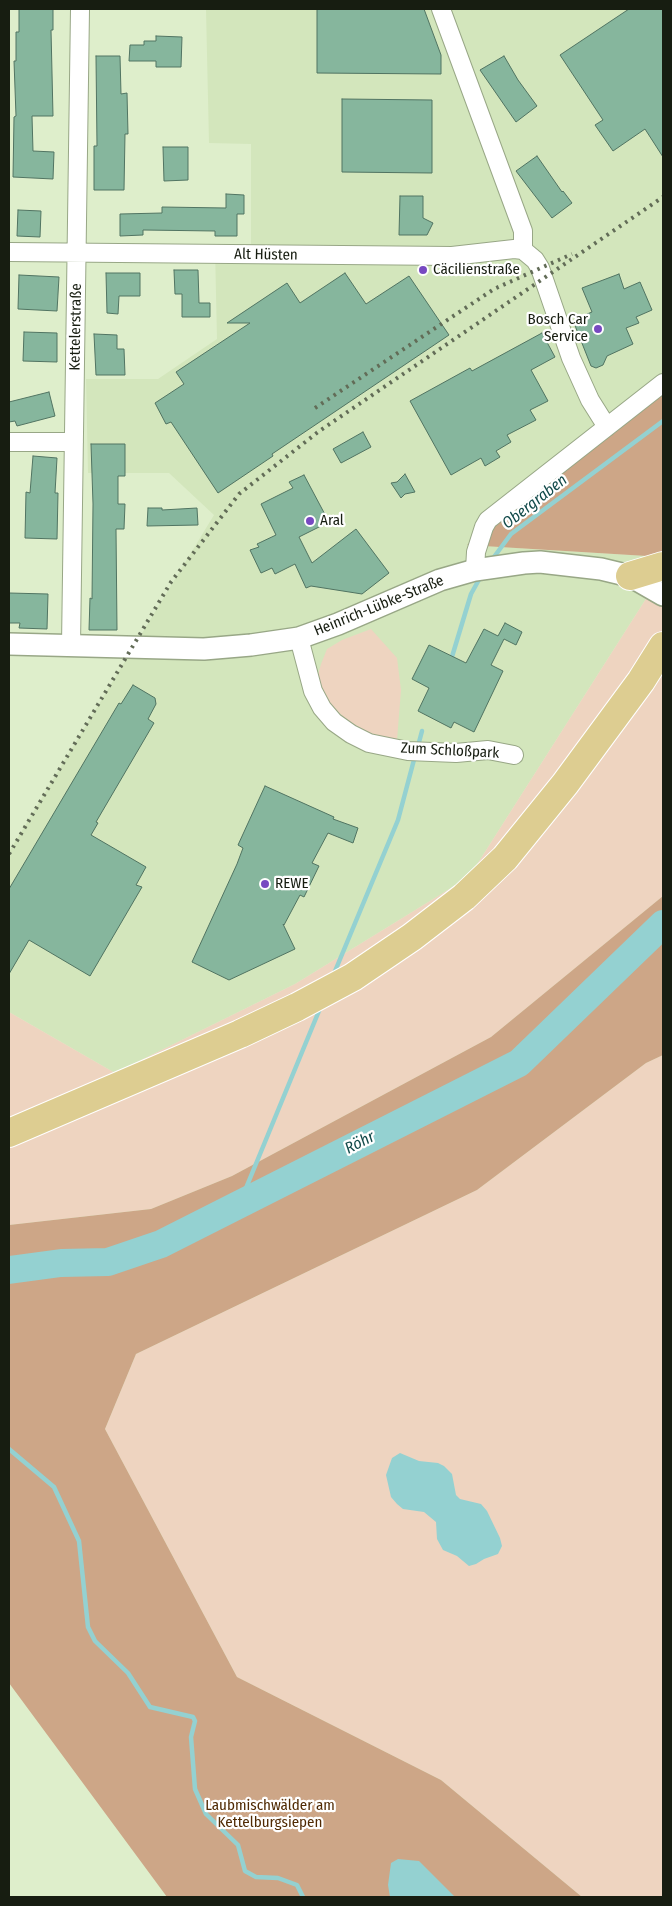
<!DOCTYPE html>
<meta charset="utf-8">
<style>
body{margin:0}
#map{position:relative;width:672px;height:1906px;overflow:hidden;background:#deeecb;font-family:"Fira Sans Condensed",sans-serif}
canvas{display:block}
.frame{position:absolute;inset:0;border:10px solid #171d11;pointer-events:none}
</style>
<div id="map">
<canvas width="672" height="1906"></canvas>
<div class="frame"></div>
</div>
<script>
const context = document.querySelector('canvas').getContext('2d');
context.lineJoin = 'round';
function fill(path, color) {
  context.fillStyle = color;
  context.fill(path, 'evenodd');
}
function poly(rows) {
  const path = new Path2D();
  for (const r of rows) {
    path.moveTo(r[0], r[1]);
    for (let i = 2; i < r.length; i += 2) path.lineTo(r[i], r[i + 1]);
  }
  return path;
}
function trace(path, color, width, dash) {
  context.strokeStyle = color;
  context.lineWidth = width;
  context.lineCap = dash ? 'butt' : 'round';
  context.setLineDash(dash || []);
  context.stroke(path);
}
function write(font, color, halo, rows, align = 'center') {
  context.font = font + ' "Fira Sans Condensed",sans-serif';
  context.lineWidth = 4.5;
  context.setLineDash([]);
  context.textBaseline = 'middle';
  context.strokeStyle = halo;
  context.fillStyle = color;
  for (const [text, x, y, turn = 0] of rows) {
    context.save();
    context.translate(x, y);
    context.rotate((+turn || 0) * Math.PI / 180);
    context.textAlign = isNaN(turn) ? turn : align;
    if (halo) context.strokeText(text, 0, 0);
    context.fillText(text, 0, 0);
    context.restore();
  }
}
fill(poly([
 [206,9,663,9,663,387,468,545,663,557,663,572,469,877,295,984,115,1073,9,1012,9,852,214,515,169,473,88,473,86,379,158,379,217,339,215,248,251,247,251,144,209,143]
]), '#d3e6bc');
fill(poly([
 [663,572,663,896,491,1037,232,1176,151,1209,9,1225,9,1012,115,1073,295,984,469,877],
 [371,629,397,658,401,690,397,740,369,733,348,721,330,704,317,678,321,664,327,649,342,640],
 [663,1055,663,1897,582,1897,441,1780,237,1677,105,1429,136,1354,477,1190,646,1063]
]), '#eed4c0');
fill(poly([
 [663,387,663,557,467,545],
 [663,896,663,1055,646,1063,477,1190,136,1354,105,1429,237,1677,441,1780,582,1897,167,1897,9,1683,9,1225,151,1209,232,1176,491,1037]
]), '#cda687');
fill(poly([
 [400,1453,419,1461,438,1463,444,1466,452,1474,456,1495,460,1499,481,1504,487,1511,500,1538,502,1546,498,1554,484,1559,476,1564,469,1566,457,1556,443,1550,437,1539,436,1522,424,1512,403,1509,397,1504,391,1497,386,1475,392,1458],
 [398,1859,419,1861,455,1897,390,1897,388,1885,391,1863]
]), '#94d1d1');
trace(poly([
 [491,561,511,534,663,421],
 [451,660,471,594,481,576],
 [418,746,422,731],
 [333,976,398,820,415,756],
 [239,1205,321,1006],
 [9,1449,54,1487,79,1541,88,1627,95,1641,128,1673,150,1707,193,1717,195,1721,191,1737,195,1789,206,1814,238,1845,245,1871,256,1877,278,1878,297,1885,303,1897]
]), '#94d1d1', 4.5);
trace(poly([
 [9,1270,61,1263,108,1262,161,1244,519,1063,663,924]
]), '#94d1d1', 28);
const building = poly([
 [19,9,53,9,53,30,51,30,53,116,32,116,33,151,54,152,53,179,13,177,14,117,16,116,14,61,16,61,16,32,19,32,19,9],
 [317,9,424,9,441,55,441,74,317,73,317,9],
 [629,9,663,9,663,157,645,129,613,151,595,125,603,120,560,55,629,9],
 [156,36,182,37,181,67,156,67,156,61,129,61,130,45,144,45,144,41,156,41,156,36],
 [96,56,120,56,121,94,127,93,128,134,125,134,124,190,94,190,94,146,97,146,96,56],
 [504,56,518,80,537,106,516,122,480,70,504,56],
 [342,99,432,100,432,173,342,172,342,99],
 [163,147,188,147,188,180,164,181,163,147],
 [537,156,562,192,563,191,572,203,552,218,516,171,537,156],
 [226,194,244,195,244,214,237,214,237,236,215,236,215,231,143,230,143,235,120,236,120,214,162,213,162,207,226,208,226,194],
 [400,196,423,196,423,218,433,223,427,235,399,235,400,196],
 [18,210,41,211,40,237,17,236,18,210],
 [174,270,198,270,199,303,210,303,210,317,182,317,182,294,175,294,174,270],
 [106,273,140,273,140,296,119,296,118,314,107,313,106,273],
 [345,273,366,304,409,276,449,335,272,454,273,456,218,493,171,422,166,424,155,403,184,384,176,372,250,323,227,323,287,283,300,303,345,273],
 [619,274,624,289,640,282,652,310,636,317,639,323,626,328,633,344,607,356,603,365,596,368,591,366,574,323,589,317,587,314,592,312,582,288,619,274],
 [19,275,59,277,57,311,18,309,19,275],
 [24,332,57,333,57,362,23,361,24,332],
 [542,333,555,357,531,370,548,401,530,410,536,420,507,435,511,442,496,451,500,457,485,466,481,458,451,475,410,401,470,368,472,371,542,333],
 [94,334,117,335,117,349,124,349,125,375,96,375,94,334],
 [49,392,55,416,17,426,15,421,9,422,9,402,49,392],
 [363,432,371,447,341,463,333,449,363,432],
 [91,444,125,444,125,476,118,476,118,504,125,504,124,529,116,529,117,630,89,630,90,598,92,599,93,504,91,444],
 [33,456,57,458,55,493,58,493,57,539,25,538,26,492,30,493,33,456],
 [405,474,415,492,405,494,401,498,391,483,397,482,405,474],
 [304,475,329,522,299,537,312,563,356,529,389,573,362,594,311,586,306,588,295,564,275,574,272,568,261,573,250,550,259,547,257,544,276,535,261,504,293,488,289,482,304,475],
 [148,508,162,508,162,510,197,508,198,525,147,526,148,508],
 [9,593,48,594,47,629,19,628,20,623,9,623,9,593],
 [505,623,522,632,516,645,504,639,491,665,503,671,474,732,454,722,451,728,418,711,429,688,412,679,429,645,466,663,484,629,498,636,505,623],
 [133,685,155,698,156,704,148,719,154,723,96,822,98,823,91,835,146,867,136,885,142,887,90,976,29,940,9,974,9,889,119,703,121,704,133,685],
 [265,786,334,817,333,819,358,828,353,843,328,833,312,863,319,866,304,897,300,895,284,925,283,924,295,949,229,980,192,962,237,864,243,848,238,845,265,786]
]);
fill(building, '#86b69d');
trace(building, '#517462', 1);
const minor = poly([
 [441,9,523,231,523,250],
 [9,252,452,256,514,249,523,250,535,260,540,268,571,358,590,400,607,427],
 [9,442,74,442],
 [475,570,476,552,484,527,488,520,663,383],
 [299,638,313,691,322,708,334,722,351,734,369,743,408,751,456,753,488,750,514,755],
 [71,645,80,9]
]);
const tertiary = poly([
 [9,644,204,649,251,645,299,638,338,624,440,580,475,570,524,563,540,562,601,569,630,576,663,595]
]);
const primary = poly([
 [630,576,663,566],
 [9,1133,240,1034,297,1007,353,977,412,937,464,897,505,858,565,784,641,681,663,646]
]);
trace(minor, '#98a786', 20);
trace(tertiary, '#98a786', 24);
trace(primary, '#fff', 30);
trace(minor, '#fff', 18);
trace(tertiary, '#fff', 21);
trace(primary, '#ddcd91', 28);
trace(poly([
 [315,408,494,289,572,254],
 [9,854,171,582,239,494,318,432,663,197]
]), '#626c57', 4, [2.5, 5]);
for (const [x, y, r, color] of [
 [423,270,5,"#7749c1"],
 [598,329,5,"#7749c1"],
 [310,521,5,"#7749c1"],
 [265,884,5,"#7749c1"]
]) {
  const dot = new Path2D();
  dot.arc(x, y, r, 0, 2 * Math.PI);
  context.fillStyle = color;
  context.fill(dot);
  trace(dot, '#fff', 2);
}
write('15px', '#171d11', '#fff', [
 ["Alt Hüsten",266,255,1],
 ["Kettelerstraße",76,327,-89],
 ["Heinrich-Lübke-Straße",379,606,-22],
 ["Zum Schloßpark",450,751,3]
]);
write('15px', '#171d11', '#fff', [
 ["Cäcilienstraße",433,270],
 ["Bosch Car",588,320,"right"],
 ["Service",588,337,"right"],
 ["Aral",320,521],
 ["REWE",275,884]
], 'left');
write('15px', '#502a03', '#fff', [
 ["Laubmischwälder am",270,1806],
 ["Kettelburgsiepen",270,1823]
]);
write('italic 16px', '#124a4a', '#fff', [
 ["Obergraben",535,502,-38],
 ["Röhr",360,1143,-27]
]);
</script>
